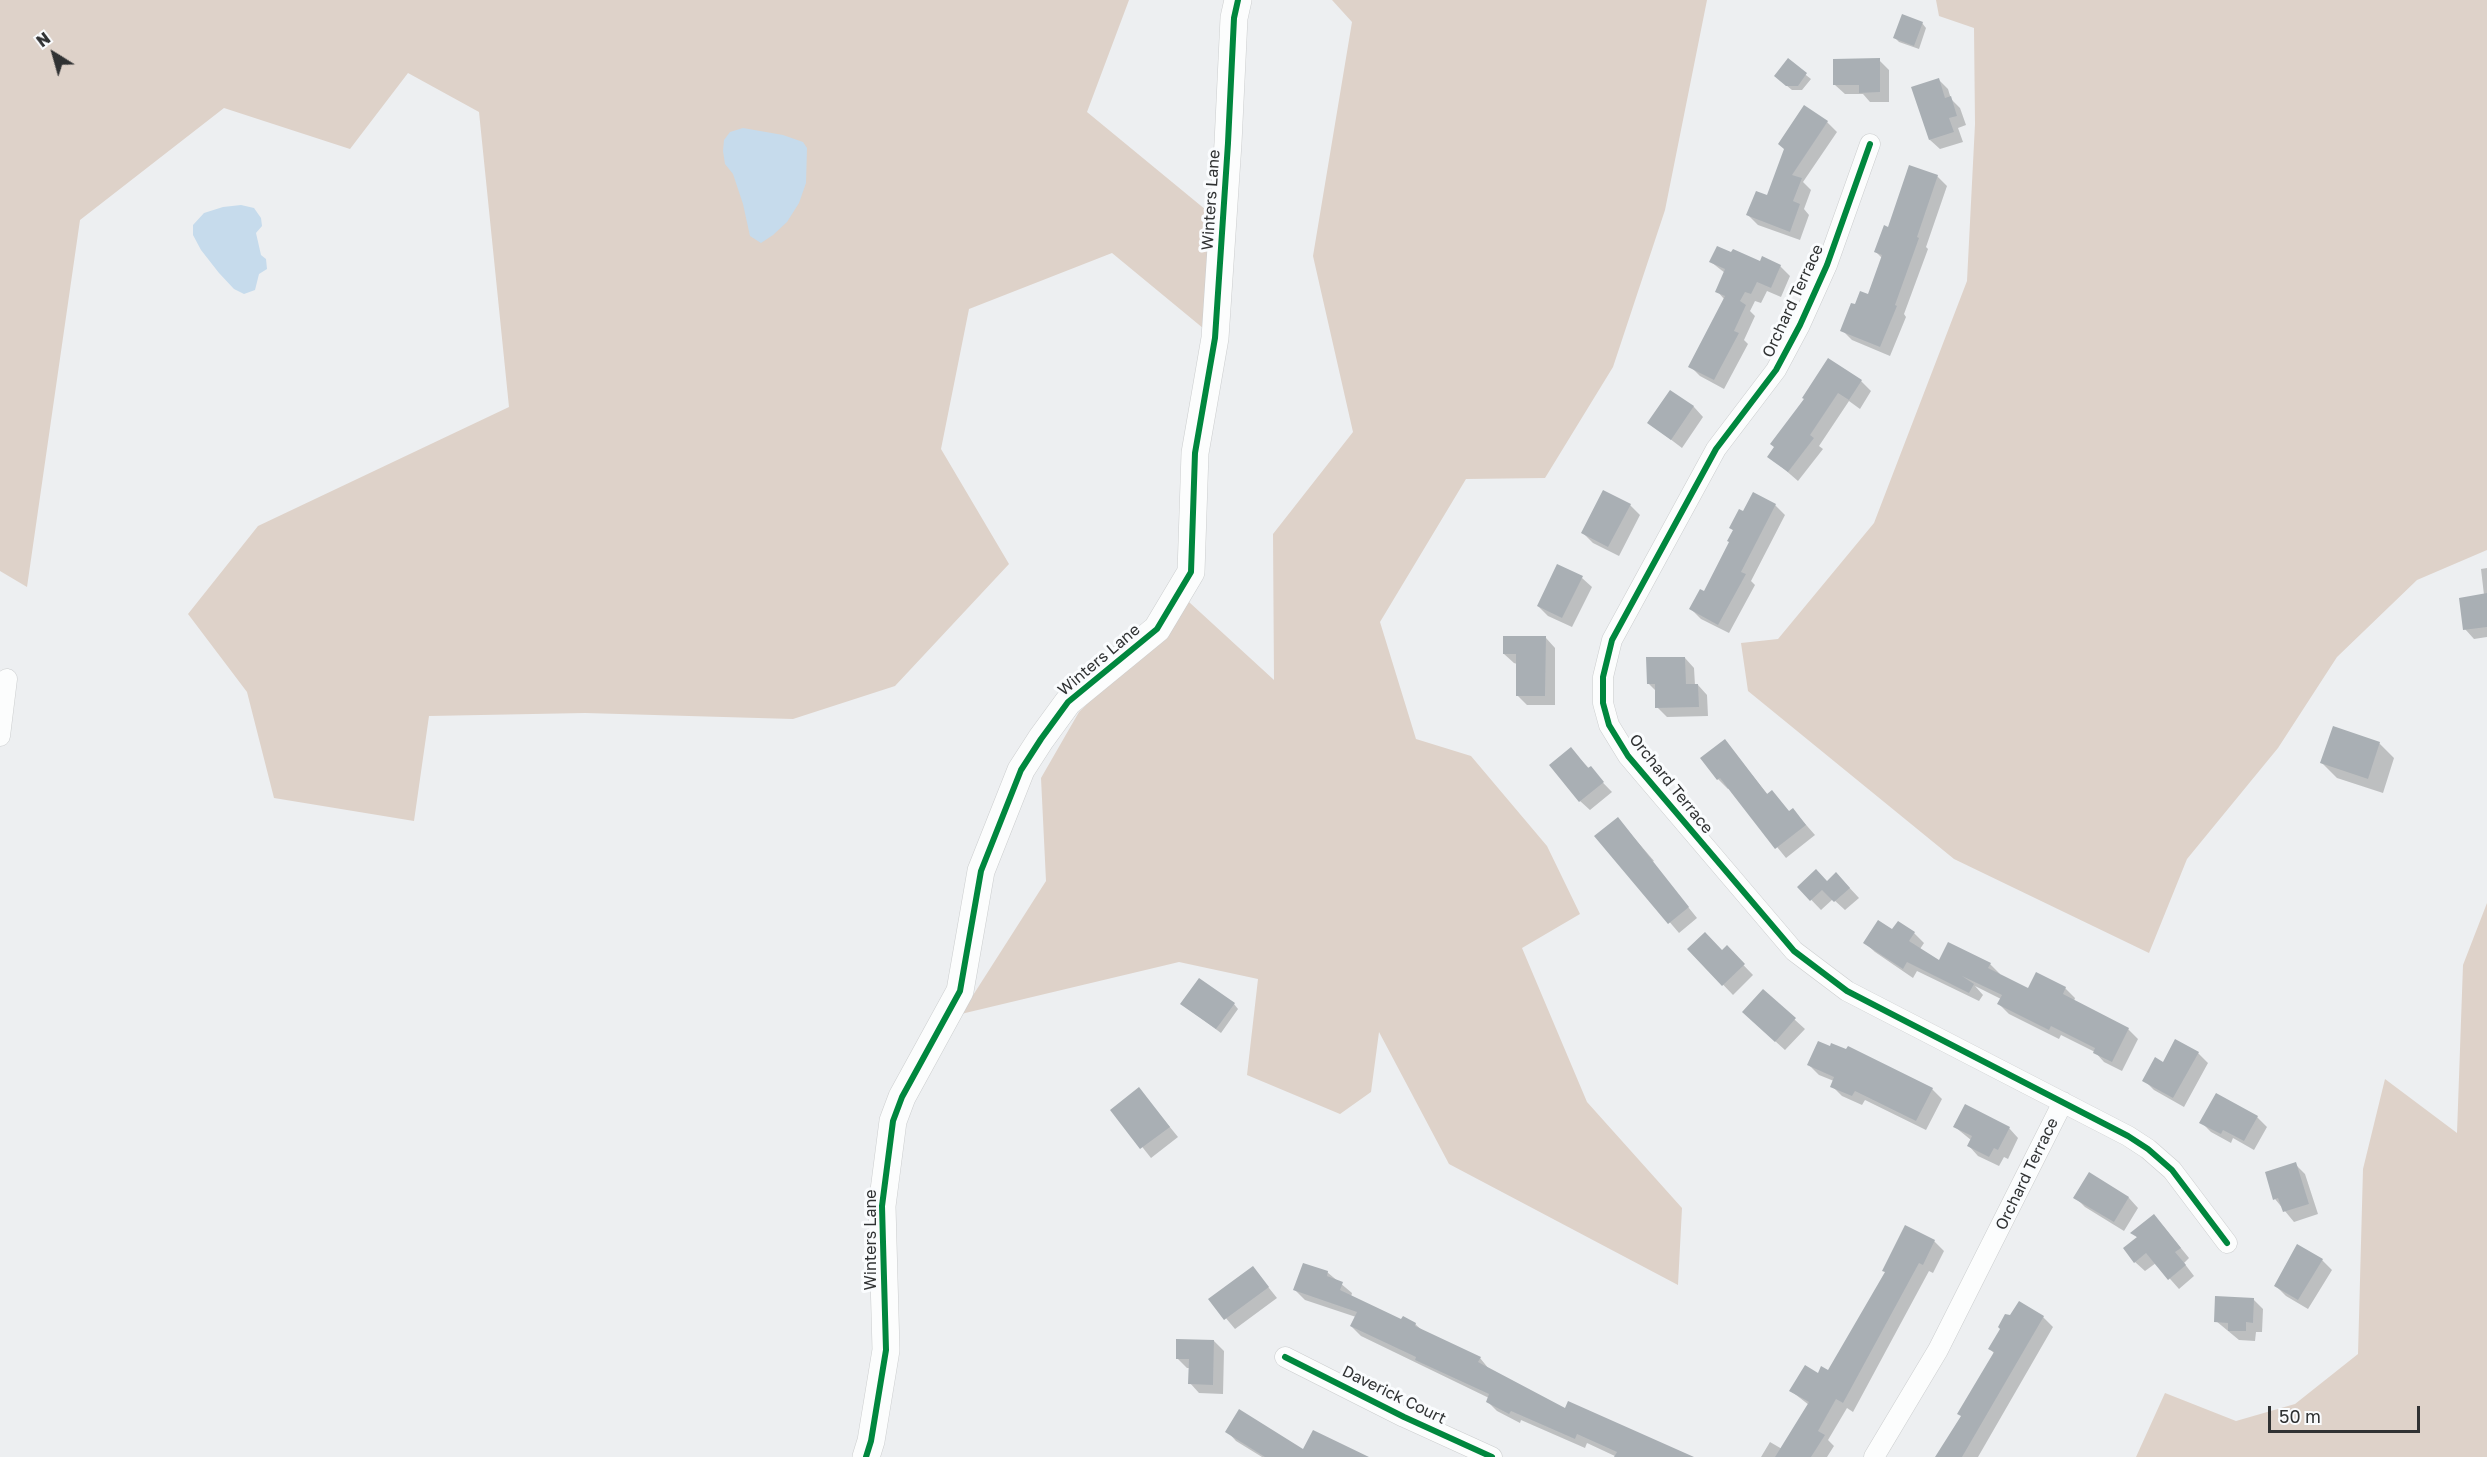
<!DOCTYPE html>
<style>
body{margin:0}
#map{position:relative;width:2487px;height:1457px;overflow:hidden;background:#edeff1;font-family:"Golos Text",sans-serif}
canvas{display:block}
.north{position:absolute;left:24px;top:24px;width:60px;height:60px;-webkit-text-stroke:4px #fafcfe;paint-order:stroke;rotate:323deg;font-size:16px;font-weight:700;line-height:24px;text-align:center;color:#303233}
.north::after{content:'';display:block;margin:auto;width:21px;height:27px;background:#303233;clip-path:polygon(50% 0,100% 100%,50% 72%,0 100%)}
.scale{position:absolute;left:2268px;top:1406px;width:152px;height:27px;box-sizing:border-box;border:3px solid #303233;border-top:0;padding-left:8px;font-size:18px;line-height:21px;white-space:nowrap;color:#303233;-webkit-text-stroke:4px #fafcfe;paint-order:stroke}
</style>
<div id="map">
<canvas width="2487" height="1457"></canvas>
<div class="north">N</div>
<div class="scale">50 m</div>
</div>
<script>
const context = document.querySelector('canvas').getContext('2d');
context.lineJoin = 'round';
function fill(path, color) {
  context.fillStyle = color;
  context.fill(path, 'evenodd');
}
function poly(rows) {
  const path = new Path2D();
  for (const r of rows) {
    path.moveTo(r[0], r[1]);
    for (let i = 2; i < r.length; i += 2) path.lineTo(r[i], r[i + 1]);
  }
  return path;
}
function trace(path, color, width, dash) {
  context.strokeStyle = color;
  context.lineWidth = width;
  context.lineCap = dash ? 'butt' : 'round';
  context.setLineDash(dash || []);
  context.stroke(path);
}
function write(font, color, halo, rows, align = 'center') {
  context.font = font + ' "Golos Text",sans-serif';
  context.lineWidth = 6;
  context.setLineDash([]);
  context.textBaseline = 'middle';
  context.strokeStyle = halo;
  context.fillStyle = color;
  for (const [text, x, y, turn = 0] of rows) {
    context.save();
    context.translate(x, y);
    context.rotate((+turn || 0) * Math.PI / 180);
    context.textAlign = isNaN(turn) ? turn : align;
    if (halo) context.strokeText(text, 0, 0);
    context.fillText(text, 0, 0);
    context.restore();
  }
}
fill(poly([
 [0,0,1129,0,1087,112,1223,224,1215,338,1112,253,969,309,941,449,1009,564,895,686,793,719,585,713,429,716,414,821,274,798,247,692,188,614,258,526,509,407,479,112,408,73,350,149,224,108,80,220,27,587,0,571],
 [1332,0,1707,0,1665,210,1613,367,1545,478,1466,479,1380,622,1416,739,1471,756,1547,846,1580,914,1522,948,1587,1102,1682,1208,1678,1285,1449,1164,1379,1032,1371,1092,1340,1114,1247,1075,1258,979,1179,962,961,1014,1046,881,1041,778,1079,712,1189,602,1274,680,1273,534,1353,432,1313,256,1352,22],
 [1936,0,2487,0,2487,550,2417,580,2337,657,2278,748,2187,859,2149,953,1954,859,1748,691,1741,643,1778,639,1874,523,1967,281,1975,124,1974,28,1939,16],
 [2487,903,2487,1457,2136,1457,2165,1393,2236,1421,2295,1404,2358,1354,2363,1169,2385,1079,2457,1133,2463,965]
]), '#ded2c9');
fill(poly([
 [743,128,783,135,803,142,807,148,806,183,799,203,787,222,773,235,761,243,750,236,743,204,733,174,725,164,723,151,724,140,730,132],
 [241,205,254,208,261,218,262,226,256,233,261,255,266,259,267,269,259,274,255,290,244,294,234,289,219,273,201,250,193,235,193,225,204,213,223,207]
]), '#c6dbec');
fill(poly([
 [1922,23,1926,28,1919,49,1899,42,1895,38],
 [1879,60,1889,70,1889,102,1870,102,1863,94,1845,94,1835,85],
 [1788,61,1811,79,1802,90,1792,90,1781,81],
 [1938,79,1948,89,1951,99,1960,108,1966,125,1958,128,1963,142,1940,149,1930,140],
 [1827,122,1837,132,1803,182,1811,190,1804,209,1809,215,1800,240,1758,225,1748,215,1768,197],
 [1937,176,1947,186,1926,247,1928,249,1904,314,1906,317,1890,356,1852,340,1842,330,1855,306,1869,296,1882,258,1876,252,1889,229],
 [1711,262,1761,263,1780,266,1790,276,1781,297,1767,291,1761,303,1755,301,1750,311,1755,316,1744,340,1748,344,1724,389,1700,376,1690,366,1725,300,1717,291,1725,273],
 [1828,360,1861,381,1871,391,1860,409,1849,401,1819,446,1823,449,1798,481,1769,456],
 [1670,392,1694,407,1703,417,1682,448,1649,423],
 [1630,505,1640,515,1619,556,1593,543,1583,533],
 [1775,505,1785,515,1751,581,1755,585,1729,633,1701,619,1691,609,1704,594,1731,543,1734,531,1731,528],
 [2487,568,2487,637,2474,639,2465,629,2484,595,2481,569],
 [1582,578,1592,587,1572,627,1548,616,1538,606],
 [1546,638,1555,648,1555,705,1527,705,1517,695,1517,664,1514,663,1504,654],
 [1685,658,1694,668,1695,685,1698,685,1707,695,1708,716,1667,717,1657,707,1657,692,1648,683],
 [1725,741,1768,795,1790,812,1793,810,1815,835,1786,858,1729,788,1728,789,1718,779],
 [2379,743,2394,758,2383,793,2337,778,2322,763],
 [1580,759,1612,792,1590,810,1580,801],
 [1618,819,1654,861,1652,862,1697,918,1679,933,1596,836],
 [1827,883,1846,884,1859,898,1845,910,1833,899,1821,910,1799,887],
 [1893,931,1914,933,1924,943,1920,949,1939,962,1990,964,2000,974,1999,975,2029,990,2065,988,2075,998,2074,1001,2128,1029,2138,1039,2122,1071,2104,1062,2095,1052,2061,1035,2059,1039,2009,1014,1999,1004,2001,999,1975,986,1983,995,1979,1001,1917,971,1913,978,1875,952,1865,943],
 [1726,947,1753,975,1733,995,1689,949,1722,951],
 [1763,991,1805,1029,1785,1050,1754,1022],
 [1234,1004,1238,1009,1221,1033,1187,1008],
 [1830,1048,1932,1089,1942,1099,1926,1130,1865,1100,1862,1105,1842,1096,1832,1086,1834,1081,1819,1075,1809,1065],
 [2198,1053,2208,1063,2184,1107,2154,1090,2144,1080,2163,1064],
 [1139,1089,1178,1137,1151,1158,1113,1110],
 [2257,1117,2267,1127,2254,1150,2233,1138,2231,1143,2211,1132,2201,1122],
 [1955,1127,2009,1128,2018,1138,2008,1159,2004,1157,1999,1166,1978,1156,1969,1146,1971,1140],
 [2295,1164,2305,1174,2318,1214,2294,1222,2275,1199],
 [2090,1174,2129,1198,2138,1208,2124,1231,2085,1207,2075,1197],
 [2163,1226,2189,1258,2184,1263,2194,1276,2179,1289,2156,1263,2145,1271,2135,1262,2138,1238,2132,1233],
 [1906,1227,1934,1241,1944,1251,1933,1273,1929,1271,1853,1412,1847,1408,1828,1440,1834,1446,1827,1457,1761,1457,1770,1442,1782,1449,1809,1405,1791,1391,1818,1375,1828,1372,1887,1273],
 [2322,1260,2332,1270,2308,1309,2286,1296,2276,1286],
 [1253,1268,1277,1298,1235,1329,1210,1299],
 [1327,1272,1352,1293,1351,1297,1402,1321,1415,1324,1423,1331,1480,1358,1489,1369,1566,1410,1683,1457,1617,1457,1587,1443,1585,1448,1521,1420,1520,1423,1497,1411,1487,1401,1489,1398,1361,1336,1351,1326,1356,1317,1305,1300,1295,1290],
 [2253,1299,2263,1309,2262,1332,2256,1332,2255,1341,2239,1340,2216,1321],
 [2043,1317,2053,1327,1978,1457,1937,1457,1963,1417,1995,1354,1990,1349],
 [1214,1341,1224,1351,1223,1394,1199,1393,1190,1383,1190,1368,1187,1368,1177,1358],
 [1227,1431,1304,1451,1366,1457,1262,1457,1236,1441]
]), '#0003');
fill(poly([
 [1902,14,1923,22,1914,46,1893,38],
 [1788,58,1807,73,1798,86,1786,86,1774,76],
 [1880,58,1880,92,1859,93,1859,85,1833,85,1833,59],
 [1939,78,1945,98,1951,96,1957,116,1949,118,1954,132,1929,140,1911,87],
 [1804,105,1828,121,1792,175,1802,178,1793,201,1800,204,1790,232,1746,215,1756,191,1767,195,1784,149,1778,144],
 [1909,165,1938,175,1917,237,1919,238,1895,305,1897,306,1880,347,1840,331,1851,303,1855,304,1860,291,1868,294,1882,255,1874,252,1884,225,1888,227],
 [1717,246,1731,252,1733,249,1760,261,1762,256,1781,265,1771,288,1757,282,1751,294,1745,292,1740,301,1746,305,1734,331,1739,333,1714,380,1688,367,1725,296,1715,292,1725,269,1709,262],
 [1828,358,1862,380,1849,400,1838,393,1810,435,1814,438,1788,472,1767,457,1774,447,1770,444,1804,399,1802,398],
 [1670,390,1694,406,1671,440,1647,423],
 [1603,490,1631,504,1608,547,1581,533],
 [1753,492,1776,504,1741,572,1746,574,1718,625,1689,609,1700,589,1704,591,1729,542,1727,541,1733,530,1729,528,1739,509,1743,511],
 [1557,564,1583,576,1562,618,1537,606],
 [2487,593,2487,627,2463,630,2459,598],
 [1503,636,1546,636,1545,696,1516,696,1516,654,1503,654],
 [1646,657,1685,657,1686,684,1698,684,1699,707,1655,708,1655,684,1647,684],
 [2333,726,2380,742,2368,779,2320,763],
 [1725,739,1767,794,1772,790,1789,811,1793,808,1806,825,1775,849,1720,778,1717,780,1700,758],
 [1571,747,1588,768,1591,766,1604,782,1579,802,1549,765],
 [1618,817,1689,907,1668,924,1594,836],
 [1816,869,1827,881,1836,872,1850,888,1834,902,1822,890,1810,901,1797,887],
 [1878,920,1892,929,1898,921,1915,932,1909,941,1939,960,1948,942,1991,963,1988,968,2028,988,2036,972,2066,987,2063,994,2129,1028,2112,1062,2093,1053,2095,1048,2051,1026,2049,1030,1997,1004,2002,995,1962,976,1974,984,1969,993,1907,962,1903,969,1863,943],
 [1705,932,1722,950,1727,945,1745,964,1722,986,1687,949],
 [1199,978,1235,1003,1216,1029,1180,1004],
 [1763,989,1796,1018,1775,1042,1742,1012],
 [2175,1039,2199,1052,2173,1098,2142,1081,2155,1057,2163,1062],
 [1818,1041,1830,1046,1831,1043,1846,1049,1848,1046,1933,1088,1916,1121,1855,1091,1852,1096,1830,1087,1834,1077,1807,1065],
 [1139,1087,1170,1127,1140,1149,1110,1110],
 [2216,1093,2258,1116,2244,1141,2223,1130,2221,1134,2199,1123],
 [1965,1104,2010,1127,1998,1150,1994,1148,1989,1157,1967,1146,1972,1136,1953,1127],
 [2296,1162,2309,1204,2283,1212,2278,1198,2273,1200,2265,1172],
 [2089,1172,2129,1197,2114,1222,2073,1198],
 [2154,1214,2181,1248,2175,1252,2186,1265,2168,1280,2146,1253,2134,1263,2123,1248,2137,1237,2130,1233],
 [1905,1225,1935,1240,1923,1265,1919,1263,1843,1403,1836,1399,1818,1431,1825,1435,1811,1457,1775,1457,1809,1402,1789,1391,1805,1365,1818,1373,1821,1366,1828,1370,1885,1272,1882,1271],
 [2297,1244,2323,1259,2298,1300,2274,1286],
 [1303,1263,1328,1271,1327,1276,1343,1282,1340,1290,1401,1319,1403,1316,1416,1323,1415,1326,1481,1357,1478,1362,1565,1408,1568,1401,1694,1457,1614,1457,1617,1452,1577,1434,1575,1439,1511,1411,1509,1414,1486,1402,1489,1394,1415,1360,1416,1357,1350,1326,1357,1312,1293,1290],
 [1253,1266,1269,1287,1224,1320,1208,1299],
 [2215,1296,2254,1298,2253,1323,2246,1322,2246,1331,2228,1331,2228,1323,2214,1322],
 [2019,1301,2044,1316,1962,1457,1935,1457,1961,1416,1957,1414,1994,1352,1988,1349,2000,1329,1998,1327,2005,1314,2010,1315],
 [1176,1339,1214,1340,1213,1385,1188,1384,1189,1359,1176,1359],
 [1239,1409,1303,1449,1313,1430,1369,1457,1265,1457,1225,1432]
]), '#a9afb4');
const street = poly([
 [1870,144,1827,265,1800,325,1776,370,1716,449,1612,640,1603,677,1603,703,1609,725,1628,756,1794,951,1847,991,2128,1136,2148,1149,2172,1170,2227,1243],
 [0,736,7,679],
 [1285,1357,1404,1417,1492,1457],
 [1874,1457,1938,1350,2063,1102]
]);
const secondary = poly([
 [866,1457,871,1441,886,1350,882,1206,893,1121,902,1097,960,991,981,871,1021,770,1041,739,1068,702,1157,629,1191,572,1195,453,1215,338,1228,143,1234,18,1238,0]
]);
trace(street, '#cbcdce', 21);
trace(secondary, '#cbcdce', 28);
trace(street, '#fcfdfd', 20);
trace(secondary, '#fcfdfd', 27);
trace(poly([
 [1870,144,1827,265,1800,325,1776,370,1716,449,1612,640,1603,677,1603,703,1609,725,1628,756,1794,951,1847,991,2128,1136,2148,1149,2172,1170,2227,1243],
 [1285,1357,1404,1417,1492,1457],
 [866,1457,871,1441,886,1350,882,1206,893,1121,902,1097,960,991,981,871,1021,770,1041,739,1068,702,1157,629,1191,572,1195,453,1215,338,1228,143,1234,18,1238,0]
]), '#00873e', 6);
write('16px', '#303233', '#fafcfe', [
 ["Winters Lane",1211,200,-86],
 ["Orchard Terrace",1793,301,-65],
 ["Winters Lane",1099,660,-40],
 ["Orchard Terrace",1671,784,51],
 ["Orchard Terrace",2027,1174,-64],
 ["Winters Lane",871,1240,-90],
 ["Daverick Court",1394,1395,26]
]);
</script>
